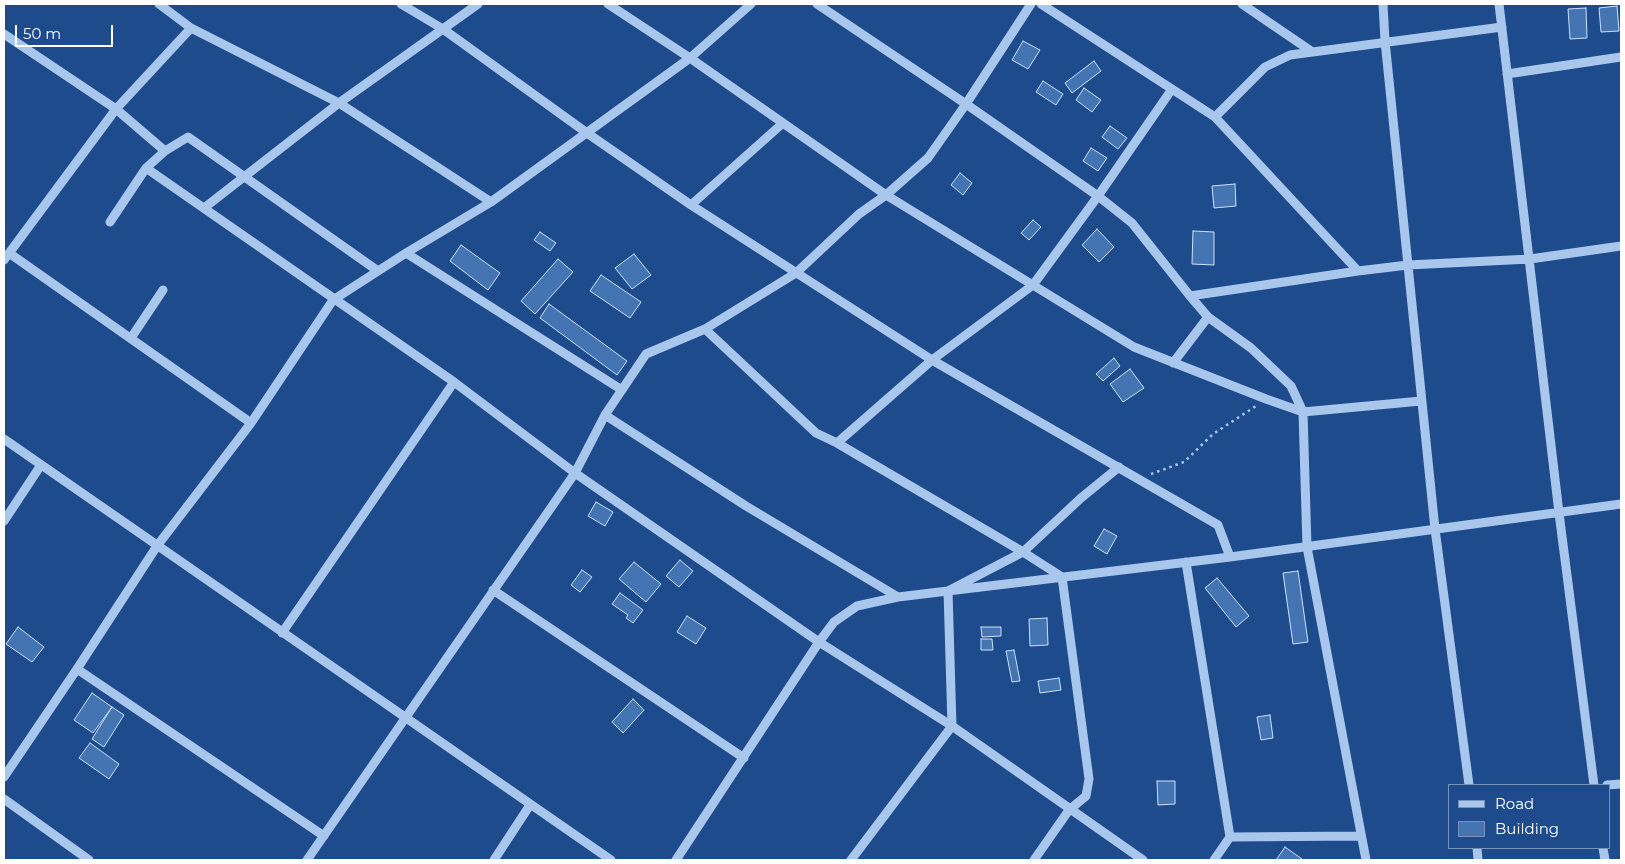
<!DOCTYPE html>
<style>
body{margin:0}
#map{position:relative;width:1625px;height:864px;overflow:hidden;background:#1d4b8c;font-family:Montserrat,sans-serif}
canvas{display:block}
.frame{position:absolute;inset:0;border:5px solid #fff;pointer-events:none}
.legend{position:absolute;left:1448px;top:784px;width:162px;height:65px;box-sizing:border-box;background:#1d4b8c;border:1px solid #7793ba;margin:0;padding:6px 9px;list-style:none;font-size:15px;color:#fff}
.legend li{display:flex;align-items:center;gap:10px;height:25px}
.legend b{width:25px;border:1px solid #7793ba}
.scale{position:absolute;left:15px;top:25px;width:98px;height:22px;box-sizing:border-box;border:2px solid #fff;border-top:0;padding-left:6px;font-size:15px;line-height:18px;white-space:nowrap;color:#fff;-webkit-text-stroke:4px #1d4b8c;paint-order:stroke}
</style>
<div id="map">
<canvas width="1625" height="864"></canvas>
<div class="frame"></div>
<ul class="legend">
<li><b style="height:6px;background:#a9c6ec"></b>Road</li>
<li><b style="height:14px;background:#4574b3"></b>Building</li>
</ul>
<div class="scale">50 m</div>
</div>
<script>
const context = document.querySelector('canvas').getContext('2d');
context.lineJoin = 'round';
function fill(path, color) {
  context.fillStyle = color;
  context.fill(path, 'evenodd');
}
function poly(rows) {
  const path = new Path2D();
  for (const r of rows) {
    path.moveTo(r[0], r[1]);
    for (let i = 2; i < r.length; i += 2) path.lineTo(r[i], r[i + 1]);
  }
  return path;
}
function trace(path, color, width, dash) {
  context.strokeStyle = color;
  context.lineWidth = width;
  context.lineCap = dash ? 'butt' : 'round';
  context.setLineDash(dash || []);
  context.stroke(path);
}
const building = poly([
 [1617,6,1619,31,1601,32,1599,8,1617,6],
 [1586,8,1587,38,1570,39,1568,9,1586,8],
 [1023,41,1040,50,1028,69,1012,60,1023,41],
 [1094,61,1101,71,1072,93,1065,83,1094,61],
 [1043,81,1063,94,1056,105,1036,92,1043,81],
 [1084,88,1101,100,1092,112,1076,100,1084,88],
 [1110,126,1127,138,1118,149,1102,137,1110,126],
 [1091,148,1107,158,1098,171,1083,161,1091,148],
 [960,173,972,183,963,195,951,185,960,173],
 [1235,184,1236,206,1214,208,1212,186,1235,184],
 [1033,220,1041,227,1029,240,1021,233,1033,220],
 [1097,229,1114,247,1099,262,1082,245,1097,229],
 [1193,231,1214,232,1214,265,1192,264,1193,231],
 [540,232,556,243,550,251,534,240,540,232],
 [461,245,500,273,488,290,450,261,461,245],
 [634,254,651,275,632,289,615,268,634,254],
 [558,259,573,272,535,314,521,301,558,259],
 [601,275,641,302,630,318,590,291,601,275],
 [549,304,627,361,617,375,540,318,549,304],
 [1114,358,1120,366,1103,381,1096,374,1114,358],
 [1130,369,1144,388,1123,402,1110,384,1130,369],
 [596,502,613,512,605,526,588,516,596,502],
 [1104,529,1117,536,1107,554,1094,546,1104,529],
 [680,560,693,571,679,587,666,576,680,560],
 [634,562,661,584,646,602,619,579,634,562],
 [582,570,592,577,580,592,571,585,582,570],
 [1298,571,1308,642,1293,644,1283,573,1298,571],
 [1217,578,1249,616,1236,627,1205,588,1217,578],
 [620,593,643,610,633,623,626,618,628,615,612,604,620,593],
 [687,616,706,628,696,644,677,632,687,616],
 [1047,618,1048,645,1030,646,1029,619,1047,618],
 [18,627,44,647,32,662,6,644,18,627],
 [981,627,1001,627,1001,636,982,637,981,627],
 [981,639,992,639,993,650,981,650,981,639],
 [1014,650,1020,681,1012,682,1006,651,1014,650],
 [1059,678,1061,690,1040,693,1038,681,1059,678],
 [92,693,112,707,93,733,74,720,92,693],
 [633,699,644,710,623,733,612,722,633,699],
 [112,707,124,715,104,747,92,739,112,707],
 [1270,715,1273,738,1261,740,1257,717,1270,715],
 [90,743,119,764,109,779,79,758,90,743],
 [1157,781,1175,781,1175,804,1158,805,1157,781],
 [1285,847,1302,859,1301,860,1276,860,1285,847]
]);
fill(building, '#4574b3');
trace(building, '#cee1f9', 1);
trace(poly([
 [1151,474,1184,462,1213,434,1256,406]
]), '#a9c6ec', 2.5, [2.5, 4]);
trace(poly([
 [159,4,191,28,339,103,491,202],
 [401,4,443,29,587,133,691,205,932,360,1218,525,1230,557],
 [608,4,690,58,886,195,1134,347,1266,399,1303,412,1307,547,1366,860],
 [817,4,966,104,1098,196,1132,223,1190,296,1208,317,1251,348,1291,386,1303,412,1421,401],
 [1041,4,1215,117,1358,271],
 [1242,4,1311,51],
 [1383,4,1385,41,1435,529,1469,785],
 [1499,4,1559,513,1594,785],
 [4,34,116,109,165,151],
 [1507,74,1621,57],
 [1215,117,1265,67,1290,55,1502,27],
 [146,168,454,382,575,473,819,642,952,726,1143,860],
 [691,205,783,123],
 [204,208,339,103,478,4],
 [110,222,146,168,165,151,188,137,378,271],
 [9,253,251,423],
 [406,253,622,390],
 [4,260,116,109,191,28],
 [1190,296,1358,271,1408,265,1530,259,1621,246],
 [705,329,816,433,837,443,1023,552,1062,577,1089,779,1086,796,1069,810,1034,860],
 [131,338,163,290],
 [1173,363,1208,317],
 [605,415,746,506,898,597],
 [4,439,611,860],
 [837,443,932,360,1033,285,1098,196,1172,89],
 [4,521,41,465],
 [1186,562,1230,837,1214,860],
 [493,590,744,758],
 [282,633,454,382],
 [77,669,324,836],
 [4,777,77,669,157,546,251,423,333,300,406,253,491,202,690,58,751,4],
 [1607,785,1621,784],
 [4,799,89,860],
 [1230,837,1361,836],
 [1477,848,1478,860],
 [1603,848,1605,860],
 [307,860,575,473,605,415,646,354,705,329,796,273,859,214,886,195,928,158,966,104,1031,4],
 [494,860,530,805],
 [676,860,819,642,834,622,857,606,898,597,1230,557,1621,504],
 [851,860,952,726,948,591,1023,552,1081,498,1119,467]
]), '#a9c6ec', 9);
</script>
